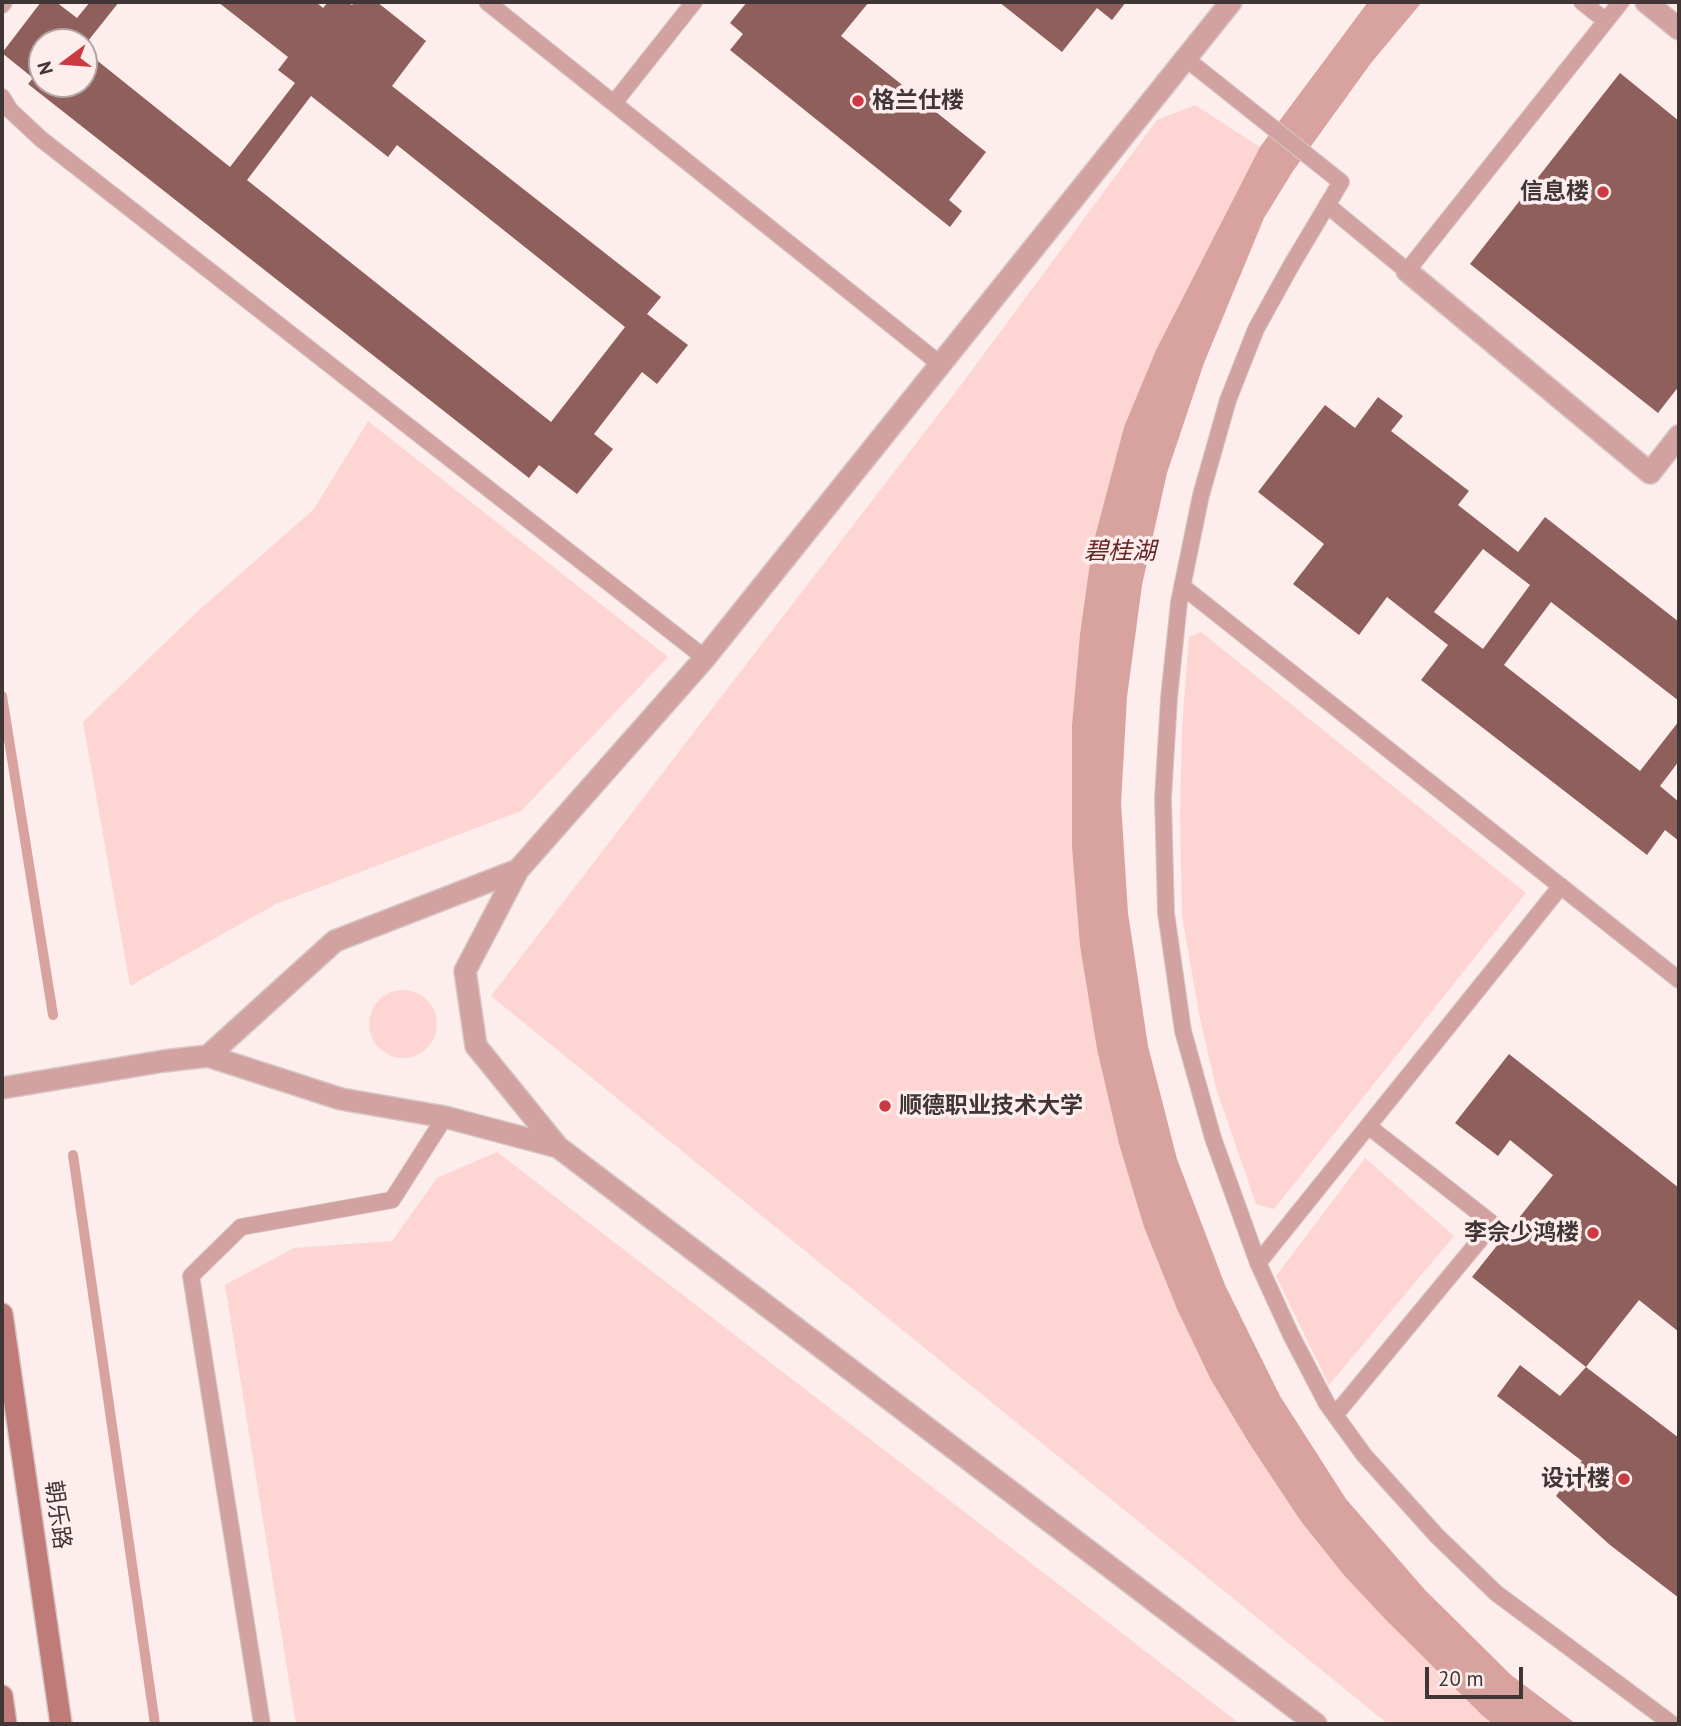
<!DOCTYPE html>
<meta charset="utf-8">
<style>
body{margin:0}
#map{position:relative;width:1681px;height:1726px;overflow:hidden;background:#fdedec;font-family:"PT Sans",sans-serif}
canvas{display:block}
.frame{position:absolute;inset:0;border:4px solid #3f3635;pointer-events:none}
.north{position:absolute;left:28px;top:28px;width:70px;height:70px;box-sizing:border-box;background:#fdedec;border:2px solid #b1a4a3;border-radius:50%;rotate:254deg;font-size:19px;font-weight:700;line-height:28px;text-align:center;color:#3f3635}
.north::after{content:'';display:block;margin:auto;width:24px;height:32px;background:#ca3a41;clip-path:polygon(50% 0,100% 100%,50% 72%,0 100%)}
.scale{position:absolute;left:1425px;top:1667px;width:98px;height:32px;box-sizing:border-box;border:4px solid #3f3635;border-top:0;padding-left:9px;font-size:21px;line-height:24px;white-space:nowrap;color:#3f3635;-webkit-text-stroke:5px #fdedec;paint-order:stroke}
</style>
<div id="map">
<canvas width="1681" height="1726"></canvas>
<div class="frame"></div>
<div class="north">N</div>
<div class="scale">20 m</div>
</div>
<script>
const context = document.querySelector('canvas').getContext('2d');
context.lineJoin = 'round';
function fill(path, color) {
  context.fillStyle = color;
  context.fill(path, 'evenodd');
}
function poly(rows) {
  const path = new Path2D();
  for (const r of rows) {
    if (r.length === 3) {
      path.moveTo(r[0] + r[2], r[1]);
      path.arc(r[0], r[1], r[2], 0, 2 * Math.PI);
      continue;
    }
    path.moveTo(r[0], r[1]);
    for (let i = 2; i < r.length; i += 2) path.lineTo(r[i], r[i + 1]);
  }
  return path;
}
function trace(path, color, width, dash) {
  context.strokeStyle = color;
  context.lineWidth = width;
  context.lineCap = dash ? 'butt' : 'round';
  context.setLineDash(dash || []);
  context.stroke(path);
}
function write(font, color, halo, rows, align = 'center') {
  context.font = font + ' "PT Sans","Noto Sans SC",sans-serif';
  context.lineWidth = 7;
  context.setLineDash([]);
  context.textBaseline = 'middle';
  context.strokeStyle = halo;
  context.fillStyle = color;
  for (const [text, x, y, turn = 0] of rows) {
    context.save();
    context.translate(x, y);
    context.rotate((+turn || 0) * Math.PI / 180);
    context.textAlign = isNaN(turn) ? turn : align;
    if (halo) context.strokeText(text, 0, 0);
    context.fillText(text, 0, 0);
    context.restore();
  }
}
fill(poly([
 [1195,105,1260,147,1156,350,1124,427,1092,548,1080,634,1072,725,1072,848,1080,946,1097,1049,1119,1144,1144,1227,1177,1309,1211,1380,1249,1443,1300,1520,1343,1573,1493,1724,1388,1724,491,996,961,385,1157,120],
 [368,421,668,657,521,811,276,904,130,986,83,722,197,612,314,509],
 [1201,632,1526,893,1274,1209,1256,1204,1216,1088,1199,1014,1182,915,1180,814,1182,729,1189,637],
 [403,1024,34],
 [497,1152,1240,1724,296,1724,225,1285,294,1248,392,1241,437,1178],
 [1365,1158,1454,1236,1329,1385,1276,1276]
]), '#fdd5d3');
fill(poly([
 [1368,2,1422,2,1371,63,1293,171,1264,218,1204,363,1167,473,1142,585,1127,697,1121,803,1128,913,1148,1046,1177,1159,1225,1285,1280,1396,1346,1499,1425,1590,1511,1675,1576,1724,1493,1724,1483,1716,1387,1621,1343,1574,1300,1520,1249,1443,1211,1380,1177,1309,1144,1227,1119,1144,1097,1049,1080,946,1072,848,1072,725,1080,634,1092,548,1124,427,1156,350,1260,147]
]), '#d8a29f');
trace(poly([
 [2,696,53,1015],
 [73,1155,155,1724]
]), '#d8a29f', 10);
fill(poly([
 [41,2,56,2,77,18,90,2,119,2,84,46,84,42,42,42,42,84,84,84,84,50,230,167,295,83,278,70,288,57,218,2,316,2,323,8,328,2,347,2,352,5,355,2,377,2,426,41,392,86,661,297,647,314,688,345,657,384,642,372,594,434,613,449,577,494,539,465,529,478,28,84,33,78,2,53],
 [311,96,388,157,397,145,625,327,551,422,247,180],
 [747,2,869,2,841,36,986,152,949,200,962,211,950,227,730,50,743,34,730,23],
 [999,2,1126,2,1112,20,1097,8,1062,52],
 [1620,73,1679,121,1679,386,1658,413,1470,264],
 [1378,397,1403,416,1391,431,1469,491,1458,505,1518,552,1545,517,1679,622,1679,701,1551,602,1504,665,1640,771,1679,721,1679,761,1660,786,1679,802,1679,841,1665,830,1647,855,1421,680,1448,645,1387,597,1359,635,1293,584,1324,544,1258,492,1325,405,1355,428],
 [1483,549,1530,585,1483,649,1434,612],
 [1509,1054,1679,1188,1679,1332,1639,1300,1586,1367,1472,1277,1553,1175,1510,1140,1498,1156,1455,1123],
 [1520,1365,1560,1396,1586,1367,1679,1438,1679,1598,1610,1545,1556,1496,1582,1461,1497,1396]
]), '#8f5f5c');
const lane = poly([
 [487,2,940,364],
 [1582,2,1606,21],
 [2,5,4,2],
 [1185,58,1341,182,1292,264,1256,329,1228,400,1201,495,1179,602,1169,698,1163,798,1166,913,1183,1031,1213,1138,1258,1263,1291,1335,1327,1404,1364,1455,1437,1536,1496,1593,1672,1724],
 [2,97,10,110,41,139,705,658],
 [614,103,694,2],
 [1327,205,1407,271,1621,2],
 [1182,586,1679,980],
 [1258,1263,1561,886],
 [1335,1415,1493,1224,1368,1126],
 [262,1724,191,1276,241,1227,392,1200,445,1117]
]);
const street = poly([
 [1231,2,705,658,518,870,465,971,476,1046,558,1147,1316,1724],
 [1646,2,1679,29],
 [1407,271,1650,473,1679,436],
 [518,870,335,941,208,1056,341,1099,445,1117,558,1147],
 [2,1088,164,1061,208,1056]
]);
const secondary = poly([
 [2,1314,61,1724],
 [2,1696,6,1724]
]);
trace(lane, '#d7c8c7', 18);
trace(street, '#d7c8c7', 24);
trace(secondary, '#d7c8c7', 24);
trace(lane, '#d1a2a0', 16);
trace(street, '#d1a2a0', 21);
trace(secondary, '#be7b78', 21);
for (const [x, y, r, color] of [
 [858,101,7,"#ca3a41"],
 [1603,192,7,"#ca3a41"],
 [885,1106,7,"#ca3a41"],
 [1593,1233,7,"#ca3a41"],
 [1624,1479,7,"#ca3a41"]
]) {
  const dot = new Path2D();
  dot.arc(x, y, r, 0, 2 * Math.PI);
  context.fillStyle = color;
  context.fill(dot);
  trace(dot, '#fdedec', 2.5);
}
write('bold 23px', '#3f3635', '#fdedec', [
 ["格兰仕楼",872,101,"left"],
 ["信息楼",1589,192],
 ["顺德职业技术大学",899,1106,"left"],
 ["李佘少鸿楼",1579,1233],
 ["设计楼",1610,1479]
], 'right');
write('23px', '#3f3635', '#fdedec', [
 ["朝乐路",57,1515,82]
]);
write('italic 24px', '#672626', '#fdedec', [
 ["碧桂湖",1120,552]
]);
</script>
